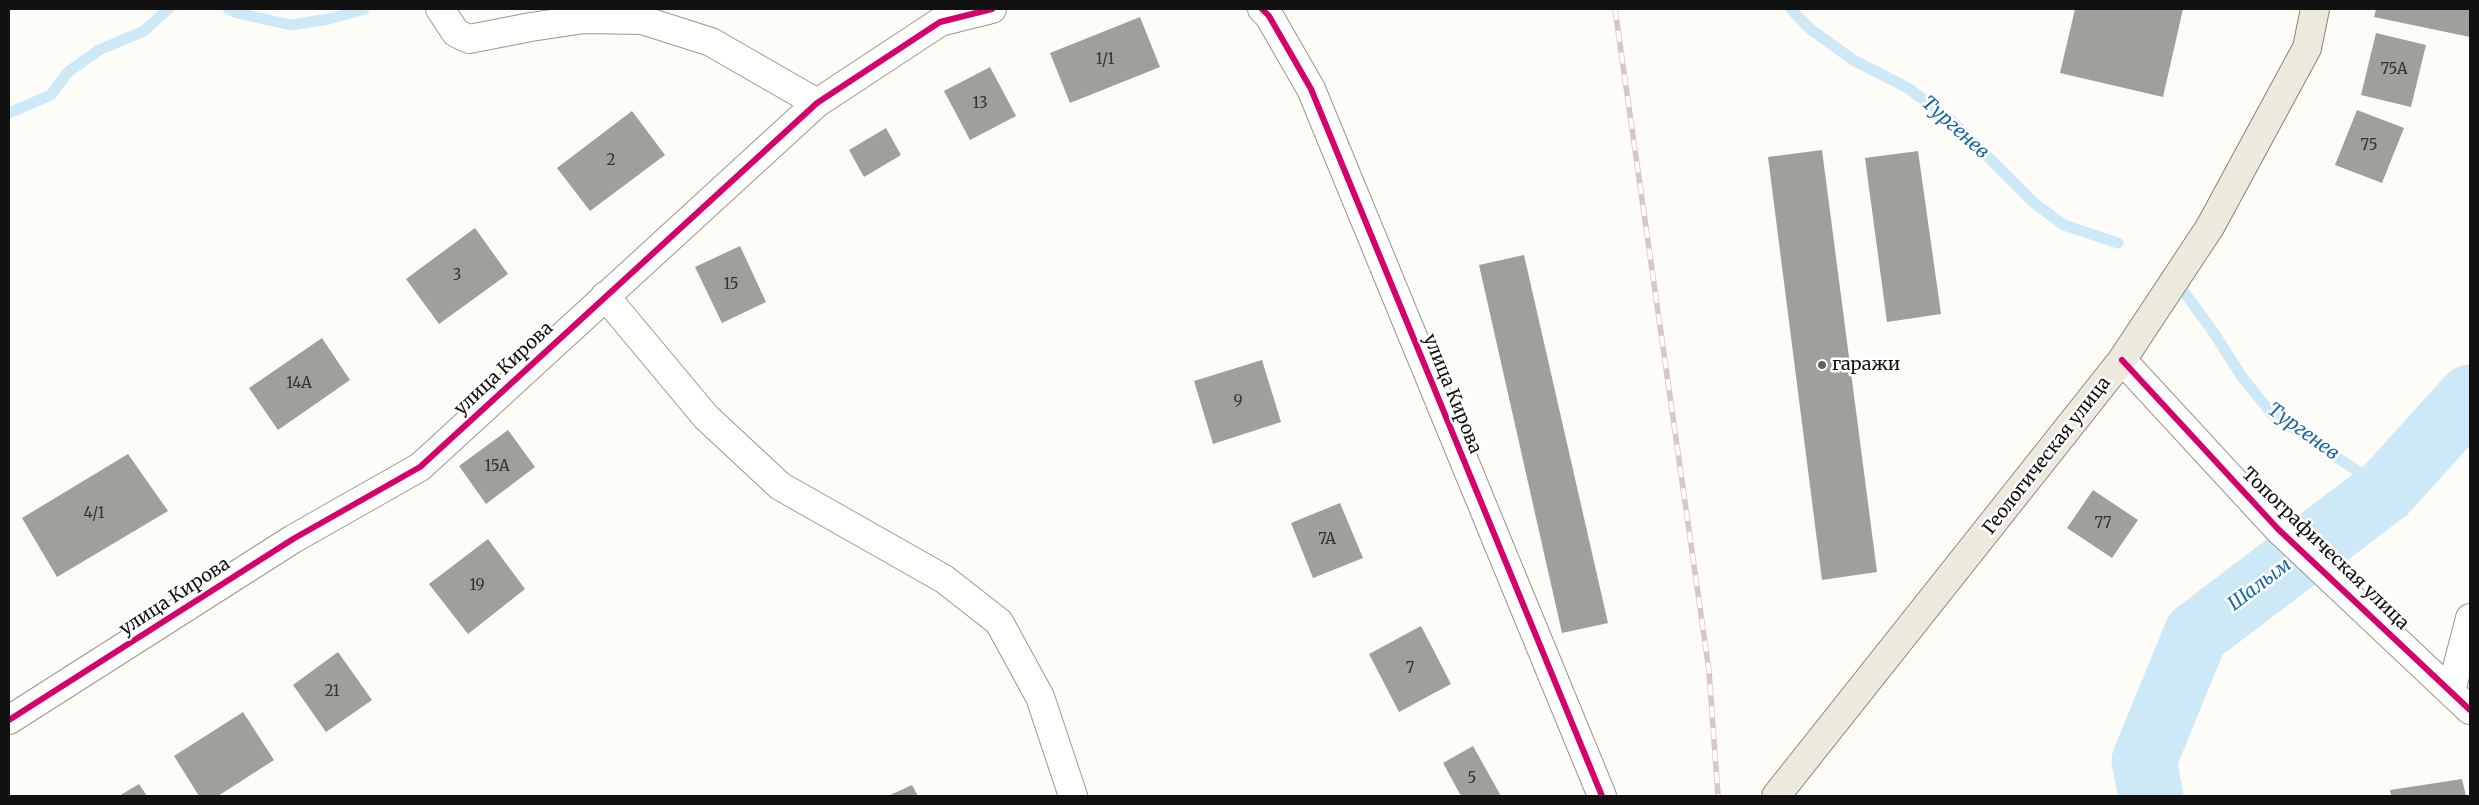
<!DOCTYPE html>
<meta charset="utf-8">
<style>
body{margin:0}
#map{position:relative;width:2479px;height:805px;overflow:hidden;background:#fdfcf7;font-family:Merriweather,serif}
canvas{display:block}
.frame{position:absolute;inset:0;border:10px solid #111;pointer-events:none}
</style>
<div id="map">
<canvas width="2479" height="805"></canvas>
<div class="frame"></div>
</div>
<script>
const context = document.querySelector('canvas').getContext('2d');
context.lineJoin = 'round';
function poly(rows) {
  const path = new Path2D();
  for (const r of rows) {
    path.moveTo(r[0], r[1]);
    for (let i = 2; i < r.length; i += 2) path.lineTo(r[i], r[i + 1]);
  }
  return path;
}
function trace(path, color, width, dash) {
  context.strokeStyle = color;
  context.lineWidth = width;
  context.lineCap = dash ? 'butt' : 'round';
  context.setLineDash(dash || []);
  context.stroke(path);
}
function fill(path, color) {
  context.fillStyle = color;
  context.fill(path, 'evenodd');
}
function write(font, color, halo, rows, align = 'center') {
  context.font = font + ' Merriweather,serif';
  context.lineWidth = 5;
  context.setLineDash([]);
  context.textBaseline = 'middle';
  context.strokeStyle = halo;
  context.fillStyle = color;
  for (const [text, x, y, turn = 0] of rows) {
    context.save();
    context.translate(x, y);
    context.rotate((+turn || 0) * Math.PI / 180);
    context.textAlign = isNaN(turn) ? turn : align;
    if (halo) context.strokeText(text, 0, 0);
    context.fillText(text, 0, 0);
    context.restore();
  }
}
trace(poly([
 [228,9,237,13,291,25,329,19,364,9],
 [1791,9,1809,28,1853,60,1908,88,1952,121,2034,203,2064,225,2118,243],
 [9,113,51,95,68,72,99,50,144,31,168,9],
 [2181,288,2212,330,2242,377,2272,414,2386,490]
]), '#cde8f7', 11);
trace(poly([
 [2151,796,2144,761,2196,634,2386,490,2470,397]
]), '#cde8f7', 65);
fill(poly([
 [2075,9,2183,9,2163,97,2060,73],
 [2376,9,2470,9,2470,37,2374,17],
 [1140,17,1160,67,1070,103,1050,53],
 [2376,33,2426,45,2411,107,2361,95],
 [990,67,1016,116,970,140,944,91],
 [2357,110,2404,128,2382,183,2335,165],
 [632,111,665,155,590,211,557,168],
 [886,128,901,155,864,177,849,150],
 [1822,150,1877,572,1822,580,1768,157],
 [1918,151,1941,314,1887,322,1865,158],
 [475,228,508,274,439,324,406,279],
 [740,246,766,302,722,323,695,267],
 [1524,255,1608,623,1562,633,1479,265],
 [322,338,350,380,278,430,249,388],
 [1262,360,1281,422,1213,444,1194,381],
 [508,430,535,467,486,504,459,466],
 [128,454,168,511,57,577,22,518],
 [2093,490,2138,520,2112,558,2067,528],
 [1340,503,1363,558,1313,578,1291,523],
 [488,539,525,589,468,634,429,584],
 [1421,626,1451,684,1399,712,1369,654],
 [338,652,372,700,326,732,293,685],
 [243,712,274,760,218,796,199,796,174,756],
 [1473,746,1501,796,1461,796,1443,763],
 [2462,779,2466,796,2391,796,2390,790],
 [139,784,147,796,119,796],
 [912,785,918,796,888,796]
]), '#a19f9c');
const minor = poly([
 [440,9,456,33,469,39,531,27,584,19,642,20,711,42,817,103],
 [1262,9,1269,16,1311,89,1602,796],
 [605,296,706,417,780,486,944,579,999,622,1040,697,1073,796],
 [2122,360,2278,529,2470,710],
 [2451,691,2470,618],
 [9,720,293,539,420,467,817,103,940,22,992,9]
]);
const major = poly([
 [1776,796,2122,360,2210,227,2307,48,2315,9]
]);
trace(minor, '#979795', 30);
trace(major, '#858482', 30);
trace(minor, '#fffffe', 28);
trace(major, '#ede9dc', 28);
const rail = poly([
 [1615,9,1709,671,1718,796]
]);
trace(rail, '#d9c6c7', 5.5);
trace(rail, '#fff', 4, [11]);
trace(poly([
 [1262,9,1269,16,1311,89,1602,796],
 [2122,360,2278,529,2470,710],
 [9,720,293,539,420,467,817,103,940,22,992,9]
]), '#d6006c', 6);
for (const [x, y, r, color] of [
 [1822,365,5,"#646362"]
]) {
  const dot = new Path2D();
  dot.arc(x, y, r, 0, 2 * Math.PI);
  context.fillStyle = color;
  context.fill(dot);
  trace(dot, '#fff', 2);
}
write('15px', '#353434', null, [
 ["1/1",1105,60],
 ["75А",2394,70],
 ["13",980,104],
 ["75",2369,146],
 ["2",611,161],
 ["3",457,276],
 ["15",731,285],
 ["14А",299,384],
 ["9",1238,402],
 ["15А",497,467],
 ["4/1",94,514],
 ["77",2103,524],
 ["7А",1327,540],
 ["19",477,586],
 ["7",1410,669],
 ["21",332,692],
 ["5",1472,779]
]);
write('18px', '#111', '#fff', [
 ["гаражи",1832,365]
], 'left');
write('18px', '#111', '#fff', [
 ["улица Кирова",504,369,-43],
 ["улица Кирова",1452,394,68],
 ["Геологическая улица",2047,456,-52],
 ["Топографическая улица",2325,549,44],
 ["улица Кирова",175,597,-33]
]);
write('italic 19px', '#1768a6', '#fff', [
 ["Тургенев",1955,128,42],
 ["Тургенев",2303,432,36],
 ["Шалым",2260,585,-37]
]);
</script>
